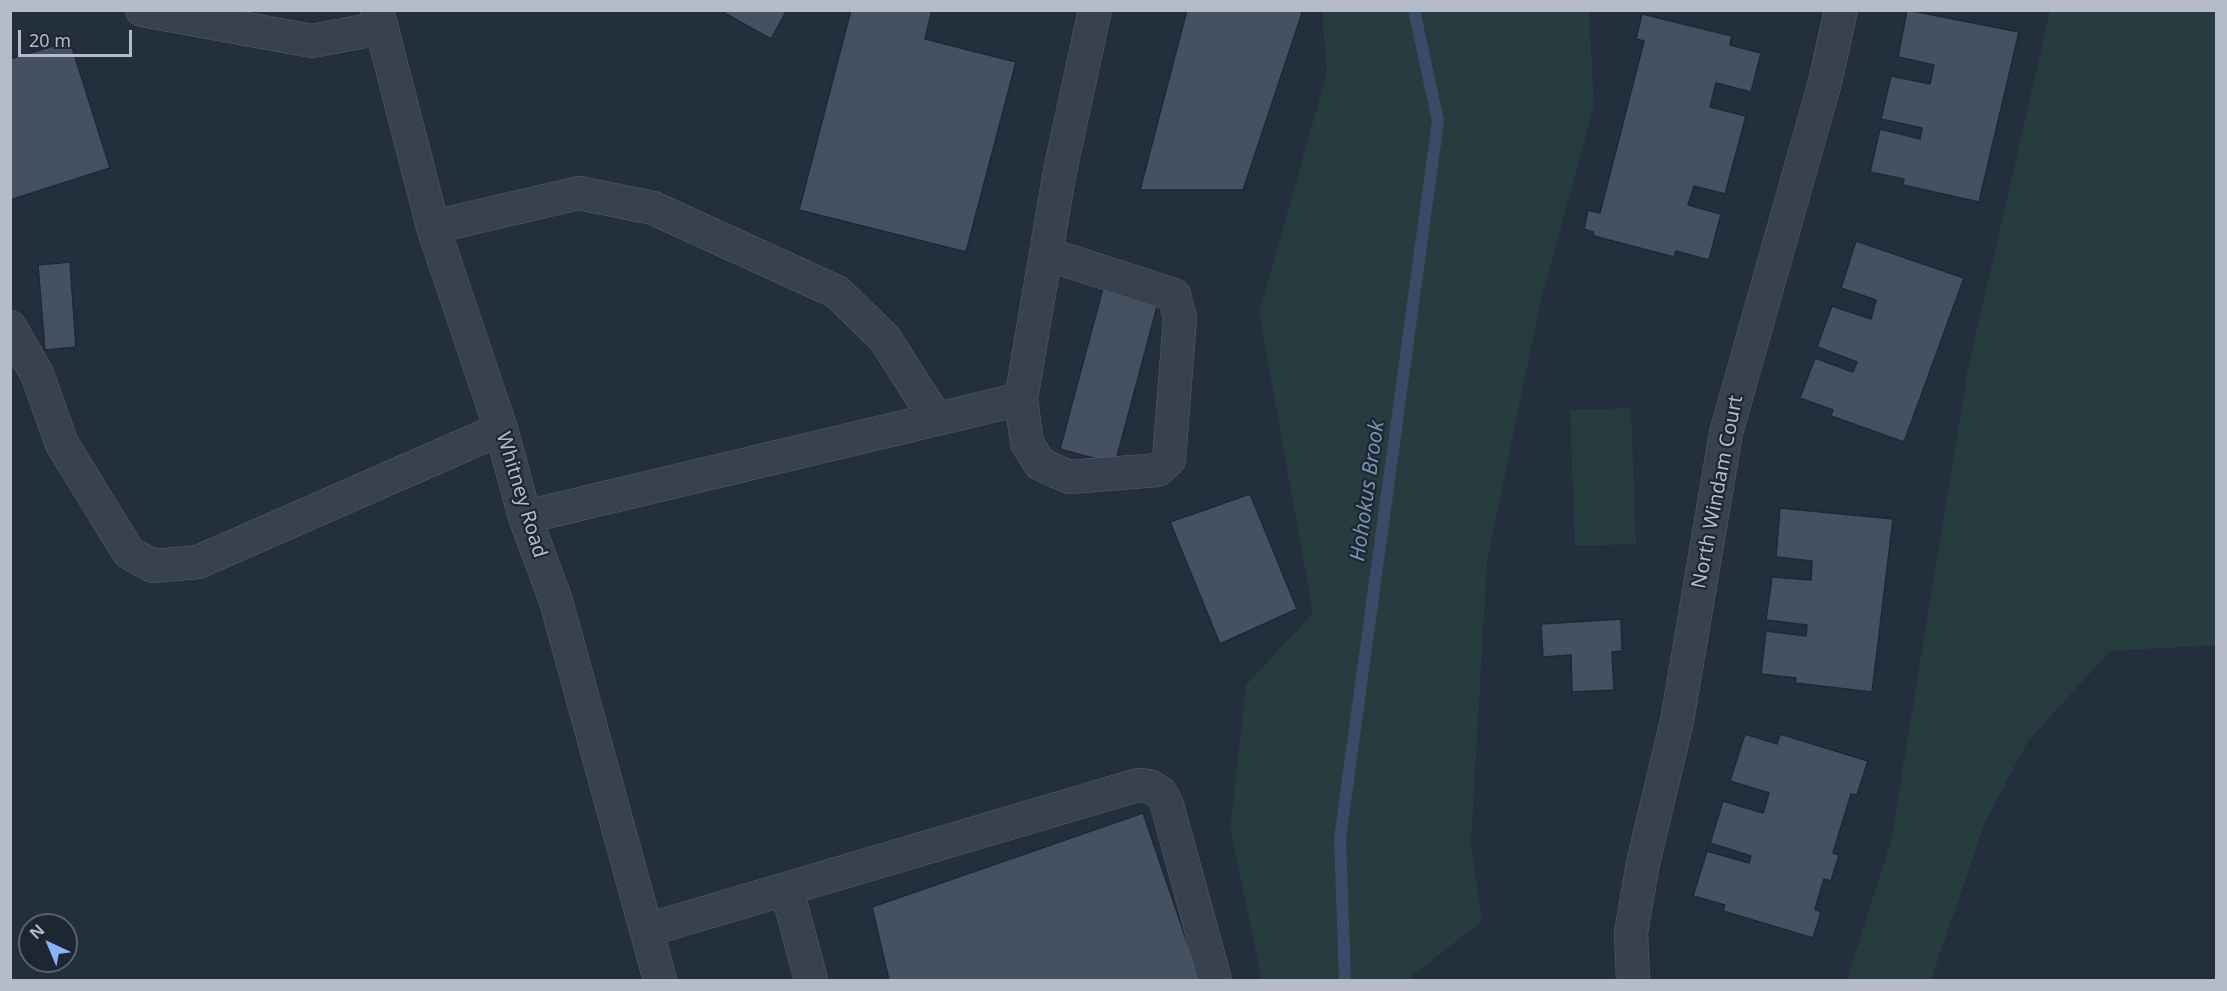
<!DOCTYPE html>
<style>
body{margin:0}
#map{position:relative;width:2227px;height:991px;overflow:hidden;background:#242f3e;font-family:"Noto Sans",sans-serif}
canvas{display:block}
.frame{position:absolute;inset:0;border:12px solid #b4bcc9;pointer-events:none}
.north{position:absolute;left:18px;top:913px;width:60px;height:60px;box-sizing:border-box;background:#1d2633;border:2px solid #59626f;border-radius:50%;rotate:316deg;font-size:16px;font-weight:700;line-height:24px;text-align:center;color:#b4bcc9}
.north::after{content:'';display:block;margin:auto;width:21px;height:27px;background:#8ab4f8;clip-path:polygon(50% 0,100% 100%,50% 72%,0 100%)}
.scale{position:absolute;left:18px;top:30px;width:114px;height:27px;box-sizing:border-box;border:3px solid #b4bcc9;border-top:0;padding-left:8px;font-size:18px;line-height:21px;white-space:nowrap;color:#b4bcc9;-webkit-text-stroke:4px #1d2633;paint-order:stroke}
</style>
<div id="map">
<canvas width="2227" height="991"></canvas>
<div class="frame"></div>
<div class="north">N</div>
<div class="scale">20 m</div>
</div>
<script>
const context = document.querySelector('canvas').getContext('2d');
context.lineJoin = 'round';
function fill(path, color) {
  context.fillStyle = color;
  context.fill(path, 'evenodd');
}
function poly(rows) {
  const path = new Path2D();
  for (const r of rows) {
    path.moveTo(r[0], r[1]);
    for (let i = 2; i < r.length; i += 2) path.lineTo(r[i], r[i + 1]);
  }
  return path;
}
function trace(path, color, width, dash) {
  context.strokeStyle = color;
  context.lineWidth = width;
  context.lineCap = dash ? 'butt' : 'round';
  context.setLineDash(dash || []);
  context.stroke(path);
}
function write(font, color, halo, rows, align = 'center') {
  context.font = font + ' "Noto Sans",sans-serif';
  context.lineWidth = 4.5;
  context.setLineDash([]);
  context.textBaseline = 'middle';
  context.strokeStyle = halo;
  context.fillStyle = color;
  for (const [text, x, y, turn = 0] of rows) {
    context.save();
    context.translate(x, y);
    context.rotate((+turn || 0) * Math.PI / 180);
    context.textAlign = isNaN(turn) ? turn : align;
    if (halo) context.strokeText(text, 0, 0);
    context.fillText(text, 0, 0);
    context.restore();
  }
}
fill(poly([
 [1322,11,1589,11,1594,106,1541,300,1487,562,1471,844,1482,921,1407,980,1262,980,1230,829,1246,685,1313,613,1259,313,1327,72],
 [2050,11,2216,11,2216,645,2110,651,2028,741,1984,825,1931,980,1847,980,1891,840,1968,368],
 [1631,408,1636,544,1575,546,1570,410]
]), '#263c3f');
trace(poly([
 [1345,980,1340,838,1438,121,1414,10]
]), '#394c67', 12);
const building = poly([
 [719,10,787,10,771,39,719,10],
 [851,10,932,10,925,39,1016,62,966,252,799,210,851,10],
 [1187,10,1303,10,1243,190,1140,190,1187,10],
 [1907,10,2019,32,1979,202,1903,185,1904,179,1870,172,1880,129,1920,139,1922,128,1881,119,1891,76,1930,84,1934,65,1898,57,1907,10],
 [1642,14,1732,36,1730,45,1761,53,1751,92,1716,83,1710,107,1746,116,1725,194,1694,186,1688,205,1721,214,1709,260,1676,251,1674,257,1594,236,1593,232,1584,229,1588,210,1600,213,1644,41,1636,39,1642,14],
 [70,41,110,168,10,200,10,59,70,41],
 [1856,241,1964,278,1904,442,1831,416,1833,410,1800,398,1815,358,1853,372,1857,362,1817,347,1832,306,1871,319,1876,300,1841,288,1856,241],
 [70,262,76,347,45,350,38,265,70,262],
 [1103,288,1158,303,1115,464,1060,449,1103,288],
 [1250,494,1297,609,1220,644,1170,522,1250,494],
 [1780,508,1893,519,1872,692,1795,683,1796,678,1761,674,1766,631,1806,636,1807,625,1766,620,1772,577,1811,580,1812,561,1776,557,1780,508],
 [1621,619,1622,651,1612,652,1614,690,1572,692,1571,655,1543,657,1541,624,1621,619],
 [1745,734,1777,744,1780,734,1868,761,1857,795,1851,794,1833,853,1839,855,1831,881,1824,879,1815,909,1821,912,1813,938,1723,911,1725,905,1693,896,1707,851,1749,863,1751,856,1710,843,1723,801,1763,813,1769,793,1730,781,1745,734],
 [1143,813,1200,980,889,980,872,907,1143,813]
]);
fill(building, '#455162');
trace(building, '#1f2835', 1.5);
const minor = poly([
 [142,10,312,41,381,28],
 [377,10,433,227,501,429,525,517,556,601,660,980],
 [433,227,579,193,653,208,837,292,885,339,936,419],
 [10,327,37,374,62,444,129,553,153,566,198,562,501,429],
 [1021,399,1027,443,1040,464,1069,477,1158,470,1169,460,1180,318,1174,295,1047,254],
 [525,517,1021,399,1060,171,1095,10],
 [787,890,811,980],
 [647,930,1138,785,1149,786,1161,793,1167,805,1215,980],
 [1633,980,1631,933,1643,863,1677,721,1726,433,1825,82,1841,10]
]);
trace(minor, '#565f6c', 34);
trace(minor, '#38414e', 33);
write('20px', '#b4bcc9', '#1d2633', [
 ["North Windam Court",1718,492,-79],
 ["Whitney Road",521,495,73]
]);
write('italic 21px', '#7c92b1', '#1d2633', [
 ["Hohokus Brook",1368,491,-82]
]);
</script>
